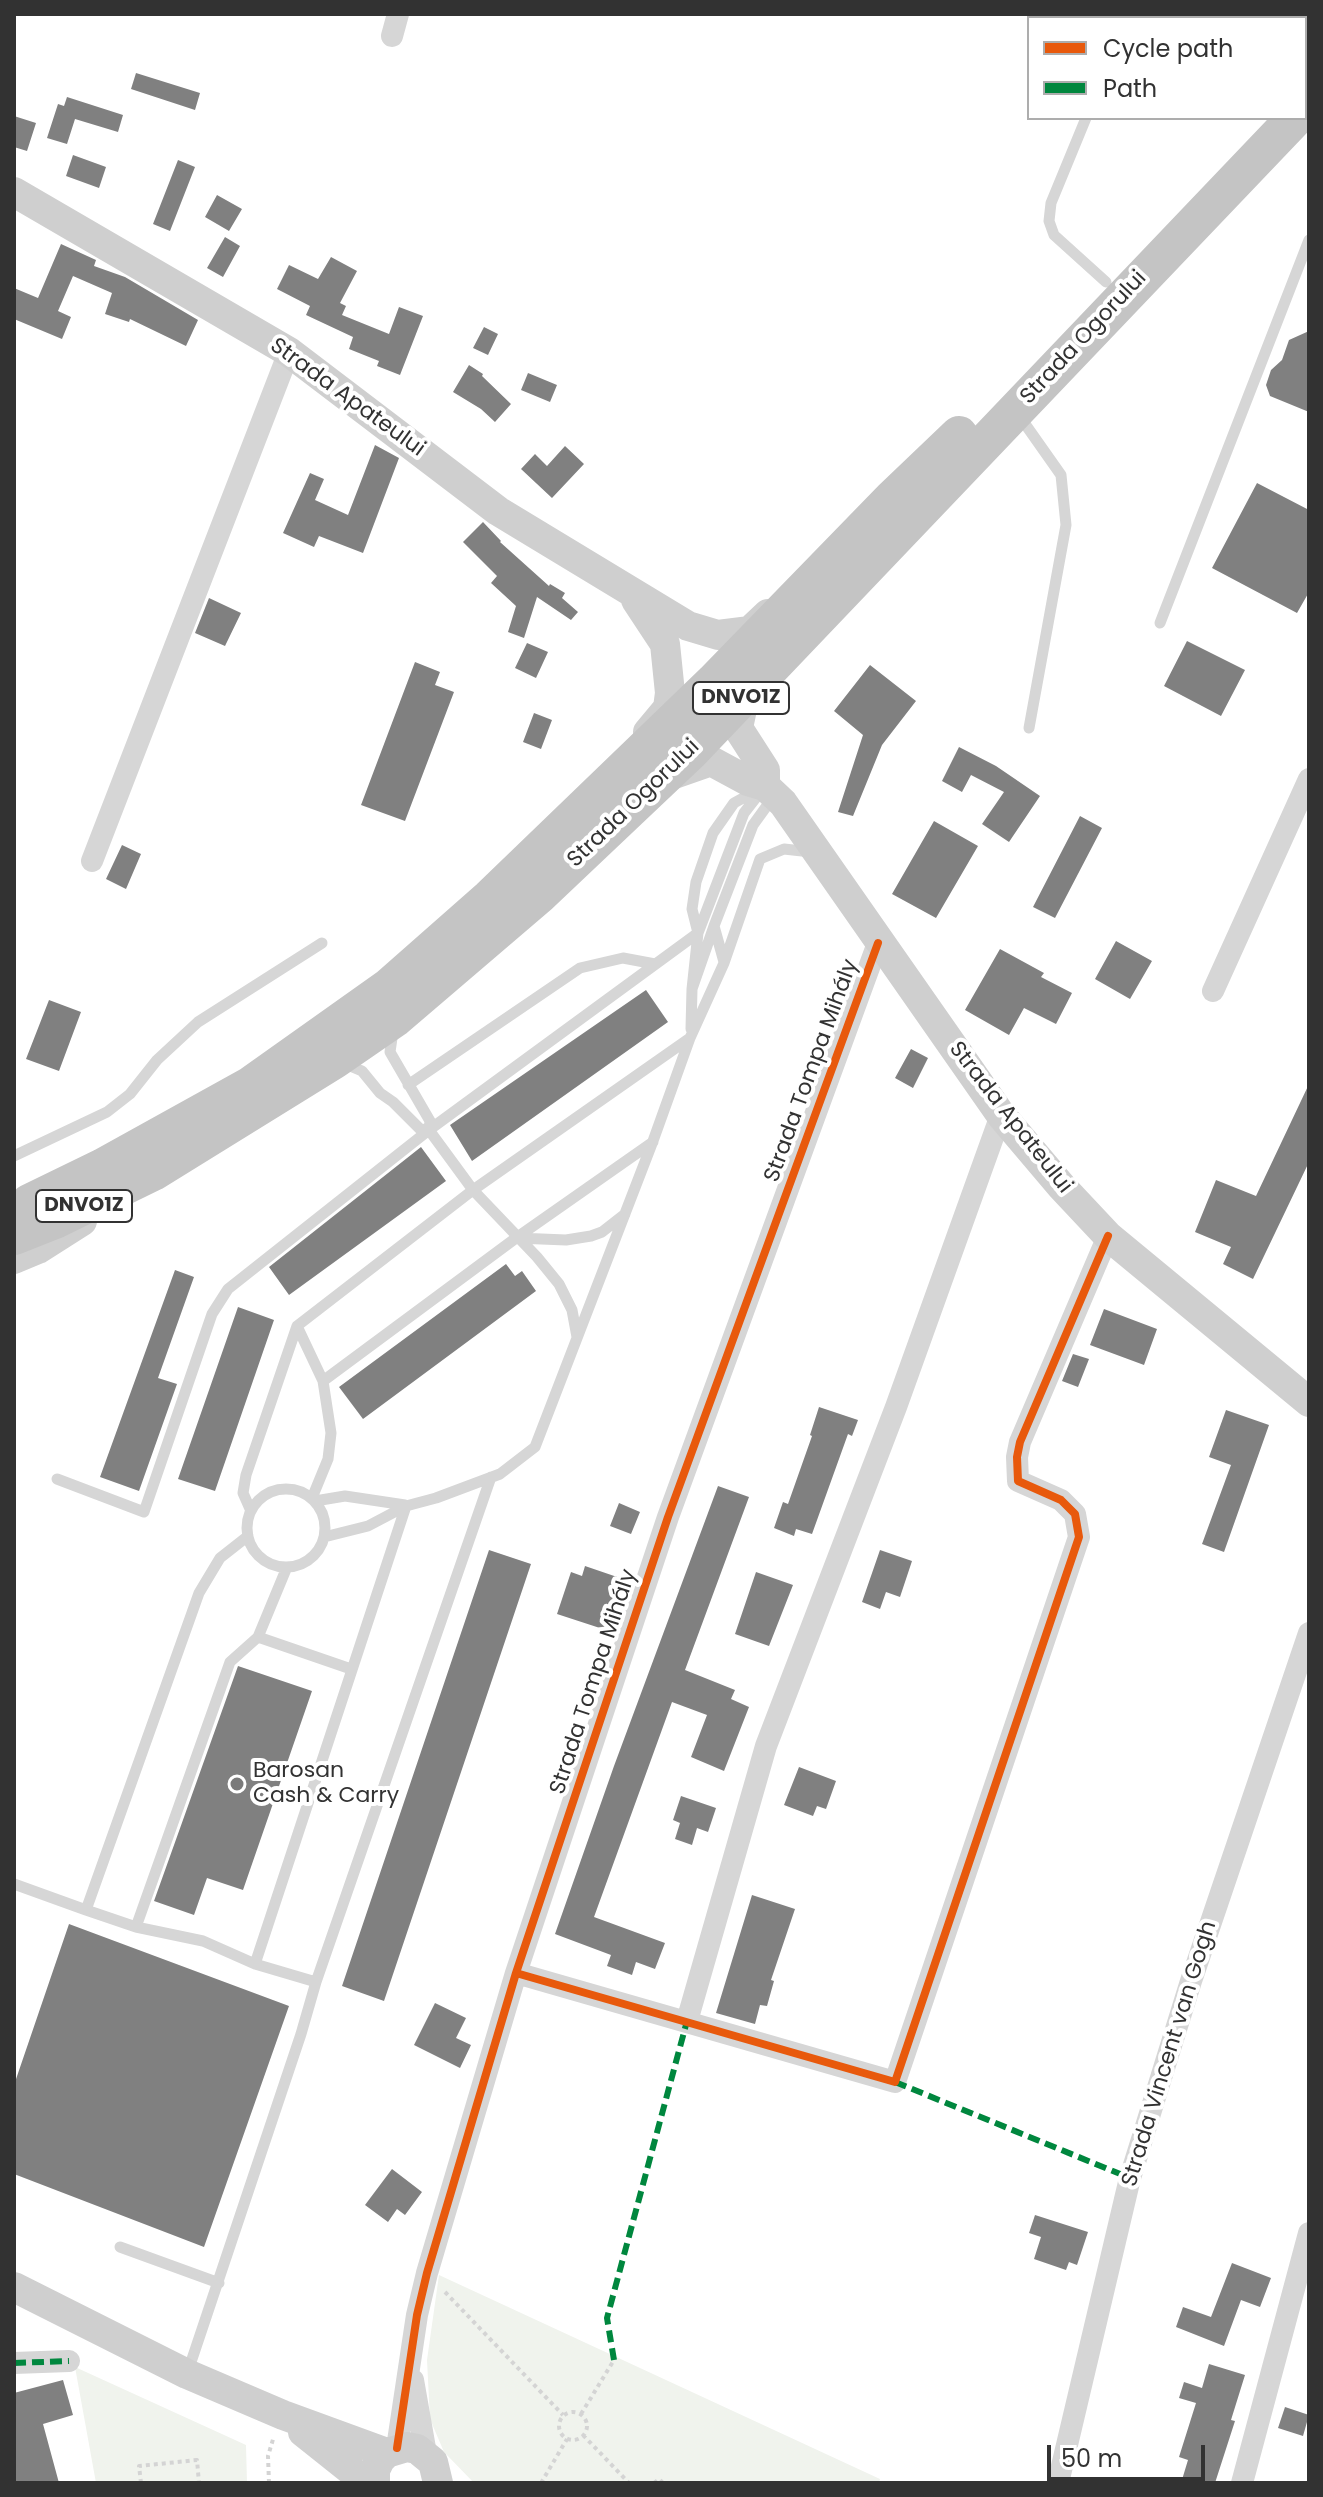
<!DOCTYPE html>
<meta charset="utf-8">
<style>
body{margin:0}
#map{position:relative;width:1323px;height:2497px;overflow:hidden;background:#fff;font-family:Poppins,sans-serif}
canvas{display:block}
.frame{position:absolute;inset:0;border:16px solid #323232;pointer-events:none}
.legend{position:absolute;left:1027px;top:16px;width:280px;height:104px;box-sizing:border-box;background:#fff;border:2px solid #adadad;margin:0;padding:10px 14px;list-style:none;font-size:24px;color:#323232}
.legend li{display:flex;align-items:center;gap:16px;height:40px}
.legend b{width:40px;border:2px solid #adadad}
.scale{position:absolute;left:1047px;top:2445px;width:158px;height:36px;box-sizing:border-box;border:4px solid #323232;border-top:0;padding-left:10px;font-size:24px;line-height:28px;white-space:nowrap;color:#323232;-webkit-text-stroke:6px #fff;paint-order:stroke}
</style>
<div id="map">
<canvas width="1323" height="2497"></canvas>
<div class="frame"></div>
<ul class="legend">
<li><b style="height:10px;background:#e8590c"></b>Cycle path</li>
<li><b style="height:10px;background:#00873e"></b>Path</li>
</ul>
<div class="scale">50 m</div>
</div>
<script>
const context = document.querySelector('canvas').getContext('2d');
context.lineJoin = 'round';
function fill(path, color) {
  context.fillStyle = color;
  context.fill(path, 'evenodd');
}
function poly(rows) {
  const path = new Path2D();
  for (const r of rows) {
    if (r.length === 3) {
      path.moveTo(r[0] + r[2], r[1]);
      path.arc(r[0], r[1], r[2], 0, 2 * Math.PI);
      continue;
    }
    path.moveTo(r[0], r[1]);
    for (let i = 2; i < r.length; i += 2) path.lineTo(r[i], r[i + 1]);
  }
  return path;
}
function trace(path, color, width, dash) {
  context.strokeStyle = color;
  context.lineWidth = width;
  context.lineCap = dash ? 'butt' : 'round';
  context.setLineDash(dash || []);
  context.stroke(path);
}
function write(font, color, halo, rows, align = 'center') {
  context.font = font + ' Poppins,sans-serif';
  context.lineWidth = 8;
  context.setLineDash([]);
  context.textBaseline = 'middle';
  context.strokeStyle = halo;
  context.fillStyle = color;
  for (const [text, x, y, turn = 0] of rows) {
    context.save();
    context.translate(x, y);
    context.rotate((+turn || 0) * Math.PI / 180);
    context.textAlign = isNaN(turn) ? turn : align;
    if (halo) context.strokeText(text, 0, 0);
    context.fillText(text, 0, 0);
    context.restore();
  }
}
fill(poly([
 [439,2275,880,2479,879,2483,474,2483,444,2452,430,2419,427,2360],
 [75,2367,246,2445,247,2483,96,2483]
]), '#f0f3ed');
fill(poly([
 [136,73,200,93,195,110,131,89],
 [67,97,123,115,118,132,75,119,67,144,47,138,58,104,64,106],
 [14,116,36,123,27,151,14,147],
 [73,155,106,167,99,188,66,176],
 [178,160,195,167,170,231,153,224],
 [217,195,242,209,229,231,205,217],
 [225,237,240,246,223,277,207,268],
 [61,244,96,260,94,266,125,277,198,320,186,346,130,319,129,322,105,314,112,293,73,276,58,311,71,317,62,339,14,319,14,288,38,298],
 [331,257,357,271,340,303,346,306,342,315,389,334,399,307,423,316,400,375,377,366,379,361,349,349,353,337,306,315,310,306,277,289,289,265,318,279],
 [484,327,498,334,488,355,473,348],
 [1309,331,1309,412,1270,396,1266,385,1271,370,1282,360,1289,340],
 [469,365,483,374,482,376,511,404,495,422,481,409,453,392],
 [528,373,557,385,550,402,521,390],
 [375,445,399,458,363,553,319,536,314,547,283,533,310,473,324,479,315,500,348,515],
 [565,446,584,464,552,498,521,469,535,454,547,466],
 [1257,483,1309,510,1309,592,1297,613,1212,568],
 [483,522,501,541,500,542,549,586,550,584,565,593,562,598,578,612,571,620,537,597,524,638,508,632,516,606,491,583,497,576,463,542],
 [209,598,241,613,225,646,195,633],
 [1187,641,1245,670,1221,716,1164,686],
 [527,643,548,652,536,678,515,668],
 [415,662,440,672,435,685,454,692,405,821,361,805],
 [870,665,916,701,882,745,853,816,838,812,863,735,834,711],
 [534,713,552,720,541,749,523,742],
 [959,747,996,766,1040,796,1009,842,982,824,1004,792,971,775,962,792,942,781],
 [1080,816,1102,828,1055,918,1033,907],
 [934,821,978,846,936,918,892,894],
 [122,845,141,854,126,889,106,879],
 [1116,941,1152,961,1130,999,1095,979],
 [1000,949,1044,973,1041,977,1072,993,1056,1024,1024,1008,1009,1035,965,1010],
 [646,990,668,1022,472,1161,450,1125],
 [49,1000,81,1012,59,1071,26,1059],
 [911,1049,928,1058,913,1088,895,1078],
 [1309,1084,1309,1162,1253,1279,1223,1264,1231,1247,1195,1232,1216,1180,1256,1196],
 [421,1147,446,1181,289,1295,269,1267],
 [506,1264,515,1276,522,1271,536,1291,363,1419,339,1387],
 [175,1270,194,1277,158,1378,177,1384,139,1491,100,1477],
 [238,1307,274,1320,215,1491,178,1479],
 [1104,1309,1157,1329,1144,1365,1090,1345],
 [1073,1354,1089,1359,1078,1387,1062,1381],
 [819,1407,858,1420,852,1436,848,1434,812,1534,796,1529,794,1536,774,1528,783,1502,788,1504,812,1436,810,1435],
 [1226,1410,1269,1425,1224,1552,1202,1544,1231,1465,1209,1457],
 [718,1486,749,1497,685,1670,735,1690,731,1699,749,1707,724,1771,691,1757,707,1715,672,1702,594,1917,665,1943,655,1969,636,1962,632,1975,607,1966,611,1955,555,1934,614,1766],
 [619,1503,640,1512,631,1534,610,1526],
 [489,1550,531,1564,384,2001,342,1986],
 [880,1550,912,1561,900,1597,886,1592,880,1609,862,1602],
 [585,1566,623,1579,606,1630,557,1614,571,1572,582,1576],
 [756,1572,793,1585,769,1646,735,1634],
 [238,1666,312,1691,243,1890,207,1878,194,1915,154,1901],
 [799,1767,836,1781,826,1809,817,1806,813,1816,784,1805],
 [681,1796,716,1808,708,1832,697,1828,692,1845,675,1839,680,1823,673,1820],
 [752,1895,795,1909,771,1980,774,1981,767,2006,760,2005,755,2024,716,2013],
 [69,1924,289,2006,204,2247,14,2174,14,2085],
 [435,2003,466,2018,456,2038,471,2045,460,2068,414,2045],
 [392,2169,422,2192,405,2215,397,2209,388,2222,365,2205],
 [1035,2215,1088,2232,1077,2265,1069,2262,1066,2270,1034,2259,1041,2237,1029,2233],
 [1232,2263,1271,2278,1260,2307,1241,2300,1224,2346,1176,2327,1183,2307,1211,2317],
 [1209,2364,1245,2375,1231,2420,1235,2421,1215,2483,1181,2483,1188,2460,1179,2457,1196,2403,1179,2398,1184,2382,1202,2388],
 [63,2380,73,2415,43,2424,59,2483,14,2483,14,2393],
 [1285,2407,1309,2415,1303,2436,1278,2428]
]), '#808080');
trace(poly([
 [445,2292,563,2415],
 [573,2426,14],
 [581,2414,614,2360],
 [583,2435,629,2483],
 [141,2483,139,2466,197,2460,199,2483],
 [269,2483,268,2456,274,2436],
 [541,2483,567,2439],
 [654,2483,659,2479,663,2483]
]), '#d4d4d4', 4, [4, 4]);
trace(poly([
 [1126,18,1128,14],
 [1086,118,1051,203,1049,221,1054,235,1106,282],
 [1018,414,1061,475,1066,525,1029,728],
 [1160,623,1309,240],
 [765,786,744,813,698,933,692,909,696,882,713,833,734,803,765,786],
 [714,926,724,962],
 [691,1029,692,989,714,926,753,825,774,796],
 [343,1063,362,1071,380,1093,393,1102,420,1129,429,1130,430,1121,390,1052,393,1031],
 [408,1085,580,968,623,958,655,964],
 [429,1130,473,1190,537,1257,559,1284,572,1310,577,1337],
 [14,1156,107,1112,130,1094,157,1060,198,1022,322,943],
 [517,1238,566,1240,591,1236,602,1232,625,1214],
 [297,1326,323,1381,331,1433,328,1459,312,1498],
 [323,1381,516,1238,653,1142],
 [57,1479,144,1512,212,1314,228,1289,429,1130,698,933,692,989],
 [286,1528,39],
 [315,1501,345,1496,405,1505],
 [251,1511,243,1493,246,1475,297,1326,473,1190,690,1038],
 [248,1536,220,1558,199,1593,86,1910,136,1927,203,1941,255,1964,316,1982],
 [324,1537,368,1526,406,1506,436,1498,500,1474,535,1447,653,1141,690,1038,724,963,760,859,784,849,811,852],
 [287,1567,258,1637,351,1669],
 [14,1884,86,1910],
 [136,1927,230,1662,258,1637],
 [255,1964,406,1506],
 [120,2247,219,2283],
 [188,2371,301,2034,316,1982,491,1477]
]), '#d6d6d6', 11);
trace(poly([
 [392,36,398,14],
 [92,861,289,352],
 [1213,991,1309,779],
 [516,1973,895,2082,1079,1537,1075,1514,1061,1500,1018,1481,1017,1457,1020,1442,1108,1236],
 [687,2021,766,1746,896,1407,1001,1115],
 [14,2363,69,2361],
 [413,2380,426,2454],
 [397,2448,417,2315,427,2273,516,1973,668,1517,878,943],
 [1058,2483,1130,2178,1191,1981,1309,1633],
 [1242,2483,1309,2233]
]), '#d6d6d6', 22);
trace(poly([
 [14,192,289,352,498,511,688,626,718,635,750,631,768,614],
 [636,600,665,644,670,693,668,708,648,732],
 [754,692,742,709,738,728,765,770,765,786],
 [671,775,711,761,748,781,765,786,783,803,1001,1115,1062,1187,1108,1236,1309,1402],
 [14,1259,38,1249,82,1221],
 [14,2287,187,2374,283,2415,387,2453],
 [303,2432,367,2483],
 [375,2483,375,2470,380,2460,387,2453,407,2447,417,2449,433,2462,438,2483]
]), '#cfcfcf', 30);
trace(poly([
 [1305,74,1309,69],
 [29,1203,103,1167,251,1085,389,987,490,898,714,682,892,499,959,435],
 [14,1236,57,1219,153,1172,334,1060,395,1018,540,894,691,751,1295,118]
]), '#c4c4c4', 38);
trace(poly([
 [895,2082,1130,2178],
 [614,2360,607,2318,687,2021],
 [14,2363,69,2361]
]), '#00873e', 6, [12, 6]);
trace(poly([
 [516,1973,895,2082,1079,1537,1075,1514,1061,1500,1018,1481,1017,1457,1020,1442,1108,1236],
 [397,2448,417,2315,427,2273,516,1973,668,1517,878,943]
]), '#e8590c', 8);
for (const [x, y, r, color] of [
 [237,1784,8,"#7a7a7a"]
]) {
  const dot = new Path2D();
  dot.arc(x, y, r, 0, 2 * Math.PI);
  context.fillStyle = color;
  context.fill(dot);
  trace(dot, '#fff', 3);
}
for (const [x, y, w] of [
 [741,698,96],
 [84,1206,96]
]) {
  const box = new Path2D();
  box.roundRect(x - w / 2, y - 16, w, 32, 6);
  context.fillStyle = '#fff';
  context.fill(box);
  trace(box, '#323232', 2);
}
write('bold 20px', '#323232', null, [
 ["DNVO1Z",741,698],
 ["DNVO1Z",84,1206]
]);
write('22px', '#323232', '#fff', [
 ["Strada Ogorului",1084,338,-47],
 ["Strada Apateului",347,398,36],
 ["Strada Ogorului",634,804,-44],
 ["Strada Tompa Mihály",812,1071,-70],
 ["Strada Apateului",1010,1118,52],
 ["Strada Tompa Mihály",594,1682,-72],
 ["Strada Vincent van Gogh",1170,2054,-73]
]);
write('22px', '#323232', '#fff', [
 ["Barosan",253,1771],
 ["Cash & Carry",253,1796]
], 'left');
</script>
